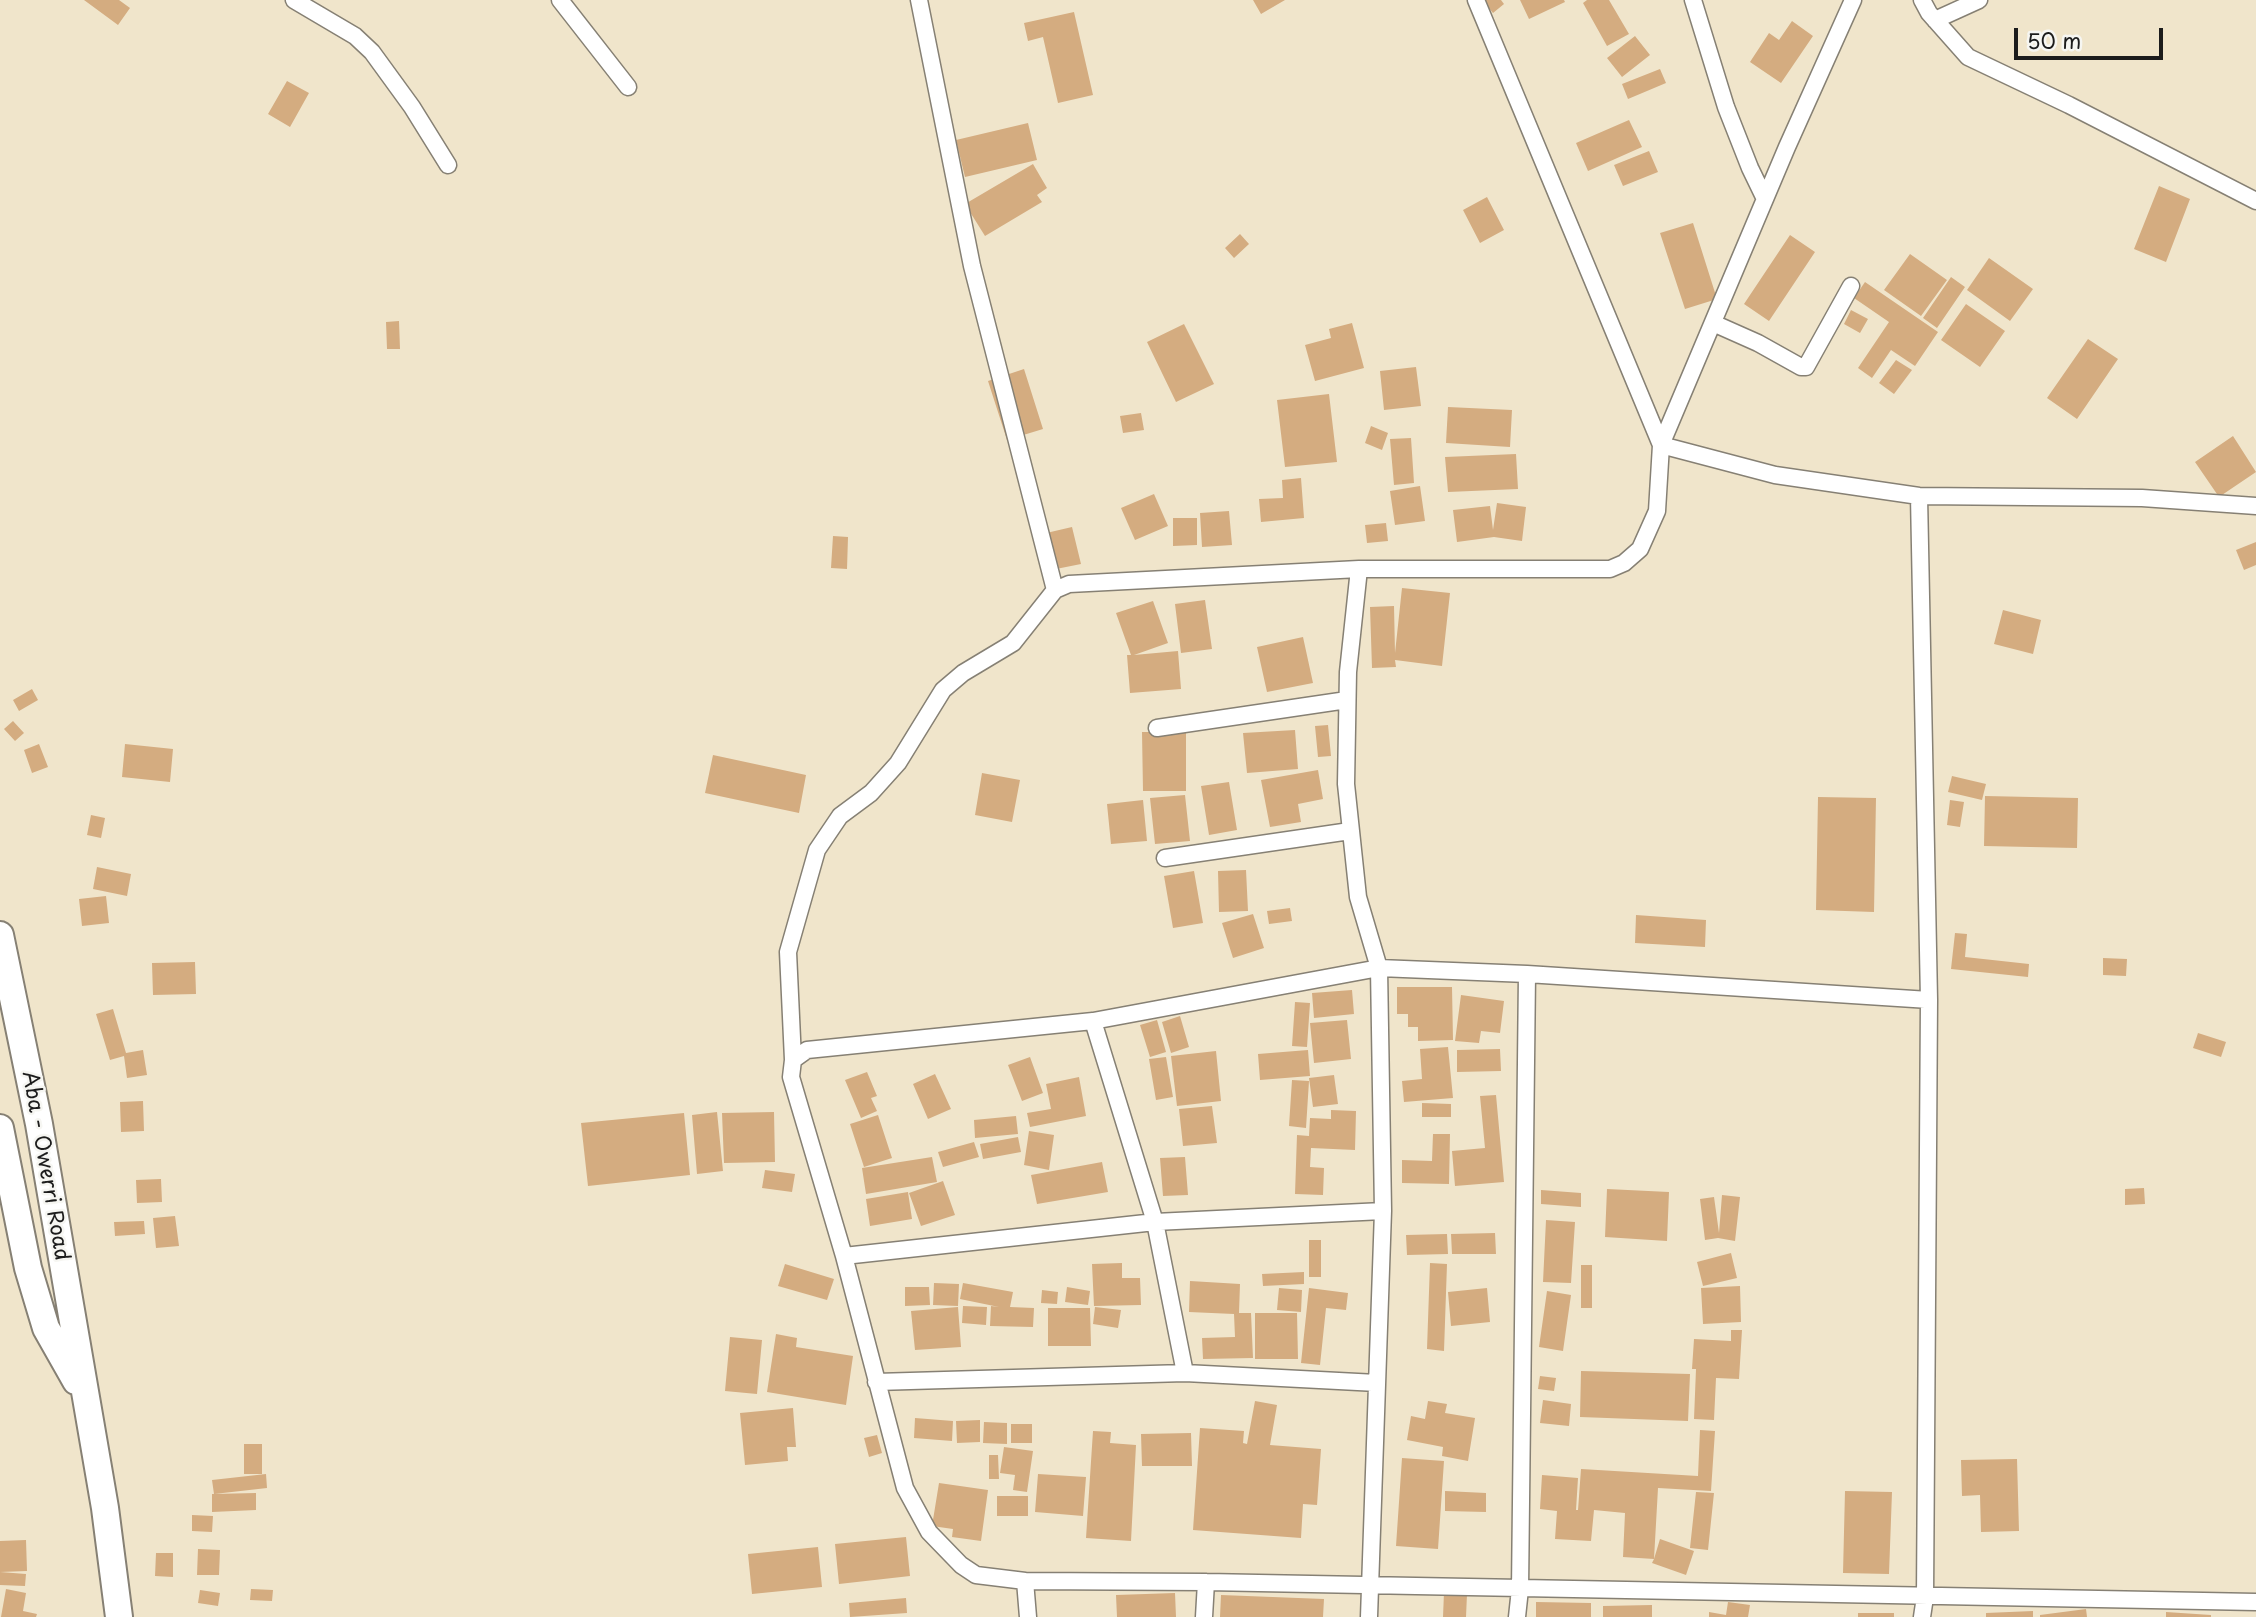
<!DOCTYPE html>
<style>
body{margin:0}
#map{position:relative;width:2256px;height:1617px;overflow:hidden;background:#f0e5cb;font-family:"Playpen Sans",sans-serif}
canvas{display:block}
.scale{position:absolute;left:2014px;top:28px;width:149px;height:32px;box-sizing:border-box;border:4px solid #1c1c1c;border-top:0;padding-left:9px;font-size:21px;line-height:24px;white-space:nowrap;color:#1c1c1c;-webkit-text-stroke:5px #f6f6f2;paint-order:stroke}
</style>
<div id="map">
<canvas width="2256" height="1617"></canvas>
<div class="scale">50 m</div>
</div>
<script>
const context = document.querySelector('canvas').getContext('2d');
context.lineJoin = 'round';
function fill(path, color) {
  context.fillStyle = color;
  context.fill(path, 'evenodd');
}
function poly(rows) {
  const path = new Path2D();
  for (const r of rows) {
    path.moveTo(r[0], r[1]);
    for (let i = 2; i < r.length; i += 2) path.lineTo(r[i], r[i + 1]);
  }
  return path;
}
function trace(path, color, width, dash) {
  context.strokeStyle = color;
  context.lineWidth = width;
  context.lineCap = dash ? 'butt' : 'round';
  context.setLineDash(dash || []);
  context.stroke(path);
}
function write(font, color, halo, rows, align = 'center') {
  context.font = font + ' "Playpen Sans",sans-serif';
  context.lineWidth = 5;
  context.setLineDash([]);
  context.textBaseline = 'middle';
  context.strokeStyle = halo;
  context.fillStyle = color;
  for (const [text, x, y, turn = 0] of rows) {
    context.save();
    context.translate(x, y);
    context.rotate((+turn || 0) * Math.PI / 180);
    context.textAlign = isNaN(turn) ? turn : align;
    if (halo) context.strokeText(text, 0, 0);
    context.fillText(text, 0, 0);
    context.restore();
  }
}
fill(poly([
 [84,0,119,0,130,8,118,25],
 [1253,0,1285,0,1261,14],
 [1482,0,1501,0,1504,4,1493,13],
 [1520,0,1564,0,1565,2,1529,19],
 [1587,0,1609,0,1629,34,1607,46,1583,3],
 [1074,12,1093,95,1058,103,1043,37,1028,41,1024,23],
 [1792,21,1813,36,1781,83,1750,62,1769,33,1779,40],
 [1635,36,1650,55,1622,77,1607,58],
 [1660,69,1666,83,1628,99,1622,84],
 [287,81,309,93,290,127,268,114],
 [1629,120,1642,147,1588,171,1576,143],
 [1028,123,1037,160,965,177,956,140],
 [1649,151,1658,172,1623,186,1614,165],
 [1033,164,1047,188,1037,195,1042,202,985,236,965,204],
 [2159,186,2190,199,2166,262,2134,249],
 [1487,197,1504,230,1480,243,1463,210],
 [1693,223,1717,299,1685,309,1660,233],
 [1240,234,1249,244,1234,258,1225,248],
 [1790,235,1815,252,1769,321,1744,304],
 [1910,254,1947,280,1921,316,1884,290],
 [1989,258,2033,289,2010,321,1967,290],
 [1951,277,1965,287,1937,328,1923,318],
 [1865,282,1938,332,1915,366,1891,350,1872,378,1858,368,1889,322,1854,298],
 [1966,304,2005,331,1980,367,1941,340],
 [1851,310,1868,319,1860,333,1844,324],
 [399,321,400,349,387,349,386,322],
 [1352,323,1364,368,1315,381,1305,345,1331,338,1329,329],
 [1184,324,1214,384,1176,402,1147,342],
 [2088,339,2118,359,2077,419,2047,398],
 [1896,360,1912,370,1894,394,1879,383],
 [1416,367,1421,406,1384,410,1380,371],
 [1024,369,1043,429,1007,440,988,381],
 [1329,394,1337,462,1285,467,1277,400],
 [1448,407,1512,410,1510,447,1446,443],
 [1141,413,1144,430,1123,433,1120,416],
 [1371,426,1388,433,1382,450,1365,443],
 [2233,436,2256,472,2219,497,2195,462],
 [1411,438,1414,483,1394,485,1390,439],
 [1516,454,1518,489,1448,492,1445,457],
 [1301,478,1304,518,1261,522,1259,499,1283,498,1282,480],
 [1420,486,1425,521,1395,525,1390,491],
 [1154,494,1168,526,1135,540,1121,508],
 [1497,503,1526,507,1522,541,1494,537,1457,542,1453,510,1490,506,1493,530],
 [1229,511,1232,545,1202,547,1200,513],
 [1173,518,1197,518,1197,545,1173,546],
 [1386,523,1388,541,1367,543,1365,525],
 [1072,527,1081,564,1051,570,1042,534],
 [833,536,848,537,847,569,831,568],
 [2256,542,2256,565,2244,570,2236,550],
 [1402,588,1450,593,1442,666,1395,660,1396,667,1372,668,1370,607,1394,606,1395,653],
 [1205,600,1212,649,1181,653,1175,604],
 [1153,601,1168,643,1134,655,1178,651,1181,689,1130,693,1127,655,1131,655,1116,613],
 [2003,610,2041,620,2033,654,1994,644],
 [1303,637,1313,683,1267,692,1257,647],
 [32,689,38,700,19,711,13,700],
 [13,721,24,733,15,741,4,729],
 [1328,725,1331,756,1318,757,1315,726],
 [1295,730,1298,769,1247,773,1243,733],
 [1142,732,1186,732,1186,791,1143,791],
 [39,744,48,767,32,773,24,750],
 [125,744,173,749,170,782,122,777],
 [713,755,806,775,799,813,705,793],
 [1318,770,1323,799,1298,804,1301,822,1270,827,1261,780],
 [982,773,1020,780,1012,822,975,815],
 [1952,776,1986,784,1982,800,1948,792],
 [1229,782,1237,830,1209,835,1201,786],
 [1185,795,1190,841,1155,844,1150,798],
 [1985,796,2078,798,2077,848,1984,846],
 [1818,797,1876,798,1874,912,1816,910],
 [1143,800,1147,841,1111,844,1107,804],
 [1950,800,1964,802,1960,827,1947,825],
 [91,815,105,818,101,838,87,835],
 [97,867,131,874,127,896,93,889],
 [1246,870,1248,911,1219,912,1218,871],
 [1194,871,1203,923,1173,928,1164,876],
 [106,896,109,923,82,926,79,899],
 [1290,908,1292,921,1269,924,1267,911],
 [1253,914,1264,948,1233,958,1222,923],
 [1636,915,1706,920,1705,947,1635,943],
 [1955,933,1967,934,1965,957,2029,964,2028,977,1951,969],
 [2103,958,2127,959,2126,976,2103,975],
 [195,962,196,994,153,995,152,963],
 [1397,987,1452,987,1453,1040,1418,1041,1418,1027,1408,1027,1408,1014,1397,1014],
 [1352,990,1354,1014,1314,1018,1312,993],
 [1461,995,1504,1001,1500,1033,1481,1031,1479,1043,1455,1041],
 [1295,1002,1310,1003,1307,1047,1292,1046],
 [113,1009,126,1053,143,1050,147,1075,127,1078,124,1056,110,1060,96,1014],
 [1180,1016,1189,1047,1171,1053,1162,1022],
 [1157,1020,1166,1052,1150,1057,1140,1025],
 [1347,1020,1351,1059,1314,1063,1310,1023],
 [2198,1033,2226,1042,2221,1057,2193,1048],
 [1448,1047,1453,1098,1404,1102,1402,1081,1422,1079,1420,1049],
 [1500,1049,1501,1071,1457,1072,1457,1050],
 [1308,1050,1310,1076,1260,1080,1258,1054],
 [1216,1051,1221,1101,1177,1106,1171,1056],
 [1030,1057,1043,1093,1022,1101,1008,1065],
 [1166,1057,1173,1097,1156,1100,1149,1059],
 [867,1072,877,1096,871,1098,877,1111,861,1118,845,1080],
 [935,1074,951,1109,928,1119,913,1084],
 [1334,1075,1338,1104,1313,1107,1309,1078],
 [1079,1077,1086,1116,1030,1127,1027,1113,1051,1109,1046,1084],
 [1292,1080,1309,1081,1306,1128,1289,1126],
 [1496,1095,1504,1182,1455,1186,1452,1151,1485,1148,1480,1096],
 [143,1101,144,1131,121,1132,120,1102],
 [1422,1103,1451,1104,1451,1117,1422,1117],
 [1212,1106,1217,1143,1183,1146,1179,1109],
 [1331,1110,1356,1111,1355,1150,1311,1148,1310,1167,1324,1168,1323,1195,1295,1194,1297,1135,1309,1136,1310,1118,1331,1119],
 [717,1112,723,1171,697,1174,692,1115],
 [774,1112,775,1162,724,1163,722,1113],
 [684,1113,690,1175,588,1186,581,1123],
 [878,1115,892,1158,864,1167,850,1124],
 [1016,1116,1018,1134,975,1138,974,1120],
 [1029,1131,1054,1135,1049,1170,1024,1165],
 [1433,1134,1450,1134,1449,1184,1402,1183,1402,1160,1432,1161],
 [1018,1137,1021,1152,983,1159,980,1144],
 [974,1142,979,1157,943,1167,938,1152],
 [932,1157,937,1182,866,1194,862,1168],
 [1185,1157,1188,1195,1163,1196,1160,1158],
 [1102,1162,1108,1192,1037,1204,1031,1175],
 [765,1170,795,1174,792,1192,762,1188],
 [161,1179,162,1202,137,1203,136,1180],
 [943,1181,955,1215,921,1226,909,1193],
 [2144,1188,2145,1204,2125,1205,2125,1189],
 [1607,1189,1669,1192,1667,1241,1605,1237],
 [1541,1190,1581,1193,1581,1207,1541,1204],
 [908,1192,912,1219,870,1226,866,1199],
 [1722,1195,1740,1197,1735,1241,1718,1238,1705,1240,1700,1199,1714,1197,1719,1233],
 [175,1216,179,1246,156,1248,153,1218],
 [1546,1220,1575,1222,1571,1283,1543,1282],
 [144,1221,145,1234,115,1236,114,1222],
 [1495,1233,1496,1254,1452,1254,1451,1234],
 [1447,1234,1448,1254,1407,1255,1406,1235],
 [1309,1240,1321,1240,1321,1277,1309,1277],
 [1731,1253,1737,1278,1703,1286,1697,1262],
 [1122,1263,1122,1278,1140,1278,1141,1305,1094,1306,1092,1264],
 [1430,1263,1447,1264,1444,1351,1427,1349],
 [785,1264,834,1279,827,1300,778,1286],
 [1581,1265,1592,1265,1592,1308,1581,1308],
 [1304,1272,1304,1284,1263,1286,1262,1274],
 [1190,1281,1240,1284,1239,1313,1251,1313,1253,1358,1203,1359,1202,1338,1235,1337,1234,1314,1189,1312],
 [934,1283,959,1284,958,1306,933,1305],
 [963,1283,1013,1292,1010,1307,1034,1308,1033,1327,990,1326,991,1306,999,1307,960,1299],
 [1740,1286,1741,1322,1703,1324,1701,1288],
 [905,1287,929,1287,930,1305,905,1306],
 [1067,1287,1090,1291,1088,1305,1065,1302],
 [1279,1288,1302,1290,1301,1312,1277,1310],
 [1309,1288,1348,1293,1346,1310,1326,1308,1320,1365,1301,1363],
 [1487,1288,1490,1322,1451,1326,1448,1292],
 [1042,1290,1058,1292,1057,1304,1041,1303],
 [1547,1291,1571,1295,1563,1351,1539,1347],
 [963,1306,987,1307,986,1325,962,1323],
 [958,1307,961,1347,915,1350,911,1311],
 [1095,1307,1121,1310,1118,1328,1093,1324],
 [1048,1308,1090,1308,1091,1346,1048,1346],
 [1255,1313,1297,1313,1298,1359,1255,1359],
 [1731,1330,1742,1330,1739,1379,1716,1378,1714,1420,1694,1419,1696,1369,1692,1369,1694,1339,1731,1341],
 [776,1334,797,1338,796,1347,853,1356,846,1405,767,1392],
 [730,1337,762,1340,757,1394,725,1391],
 [1581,1371,1690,1374,1688,1421,1580,1417],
 [1540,1376,1556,1378,1554,1391,1538,1389],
 [1543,1400,1571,1404,1569,1426,1540,1423],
 [1255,1401,1277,1405,1270,1445,1321,1449,1317,1505,1303,1504,1301,1538,1193,1530,1200,1428,1244,1431,1243,1443,1247,1444],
 [1428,1401,1447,1404,1445,1413,1475,1418,1468,1461,1442,1456,1443,1447,1407,1440,1411,1416,1425,1419],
 [793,1408,796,1447,787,1447,788,1461,745,1465,740,1413],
 [915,1418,953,1421,952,1441,914,1438],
 [980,1420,980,1442,957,1443,956,1421],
 [984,1422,1007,1423,1007,1444,983,1443],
 [1011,1424,1032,1424,1032,1443,1011,1443],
 [1700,1430,1715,1431,1711,1491,1658,1488,1654,1559,1660,1539,1694,1551,1686,1575,1652,1563,1654,1559,1623,1557,1625,1513,1594,1510,1591,1541,1555,1539,1557,1511,1540,1509,1542,1475,1578,1478,1576,1510,1578,1510,1581,1469,1698,1476],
 [1093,1431,1111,1432,1110,1443,1136,1445,1131,1541,1086,1538],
 [1191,1433,1192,1466,1142,1466,1141,1434],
 [877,1435,882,1453,869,1457,864,1438],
 [244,1444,262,1444,262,1474,244,1474],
 [1004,1447,1033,1451,1027,1492,1013,1490,1015,1475,1000,1473],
 [989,1455,998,1455,999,1479,989,1479],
 [1402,1458,1444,1461,1438,1549,1396,1546],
 [2017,1459,2019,1531,1981,1532,1980,1495,1962,1496,1961,1460],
 [266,1474,267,1488,214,1494,212,1480],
 [1038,1474,1086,1477,1083,1516,1035,1512],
 [939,1483,988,1490,981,1541,952,1537,953,1529,932,1526],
 [1445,1491,1486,1493,1486,1512,1445,1511],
 [1845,1491,1892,1492,1889,1574,1843,1573],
 [1696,1492,1714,1493,1708,1550,1690,1548],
 [256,1493,256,1510,212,1512,212,1494],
 [997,1496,1028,1496,1028,1516,997,1516],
 [192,1515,213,1516,212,1532,192,1531],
 [906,1537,910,1576,839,1584,835,1544],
 [26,1540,27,1571,0,1572,0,1541],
 [818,1547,822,1587,752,1594,748,1554],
 [198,1549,220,1550,219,1575,197,1575],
 [156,1553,173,1553,173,1577,155,1576],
 [0,1572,26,1574,25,1586,0,1585],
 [6,1589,26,1593,23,1611,37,1614,36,1617,1,1617],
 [251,1589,273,1590,272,1601,250,1600],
 [200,1590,220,1593,218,1606,198,1603],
 [1444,1592,1467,1594,1466,1617,1443,1617],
 [1175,1593,1176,1617,1117,1617,1116,1595],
 [1221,1595,1324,1599,1323,1617,1220,1617],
 [906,1598,907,1613,850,1617,849,1603],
 [1536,1602,1591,1603,1591,1617,1536,1617],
 [1728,1602,1750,1605,1748,1617,1709,1617,1709,1612,1726,1615],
 [1652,1605,1652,1617,1603,1617,1603,1606],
 [2086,1609,2087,1617,2040,1617,2040,1615],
 [2033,1611,2033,1617,1986,1617,1986,1613],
 [2166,1612,2211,1615,2211,1617,2166,1617],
 [1858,1613,1894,1613,1894,1617,1858,1617]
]), '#d4ac80');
const minor = poly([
 [294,0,355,36,372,52,412,107,448,165],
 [560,0,628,87],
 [919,0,972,266,1055,590],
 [1693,0,1726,107,1750,168,1765,199],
 [1853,0,1787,147,1661,445,1775,475,1919,496,2142,498,2256,506],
 [1922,0,1929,13,1968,57,2069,105,2256,201],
 [1935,20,1979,0],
 [1713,323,1758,343,1801,367,1806,367,1851,286],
 [1919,496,1929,1000],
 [1359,569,1348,672,1346,784,1358,897,1379,968,1383,1211,1369,1617],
 [1157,728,1347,700],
 [1165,858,1350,831],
 [1093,1021,1155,1222,1185,1373],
 [793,1060,788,952,817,850,840,816,871,793,898,763,943,690,963,673,1013,643,1055,590,1069,584,1359,569,1610,569,1624,563,1640,549,1657,511,1661,445,1476,0],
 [844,1256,1155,1222,1383,1211],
 [876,1382,1185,1373,1377,1383],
 [1025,1581,976,1575,961,1565,929,1532,905,1488,844,1256,791,1077,793,1060,807,1050,1093,1021,1379,968,1527,974,1929,1000,1925,1597,1922,1617],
 [1028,1617,1025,1581,1206,1582,2256,1602],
 [1204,1617,1206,1582],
 [1517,1617,1520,1589,1527,974]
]);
const trunk = poly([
 [0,935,39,1124,105,1508,119,1617],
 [0,1128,28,1268,46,1328,76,1381]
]);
trace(minor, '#868074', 19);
trace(trunk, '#868074', 30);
trace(minor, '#fff', 16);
trace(trunk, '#fff', 26);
write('21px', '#1c1c1c', '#f6f6f2', [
 ["Aba - Owerri Road",45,1166,80]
]);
</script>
